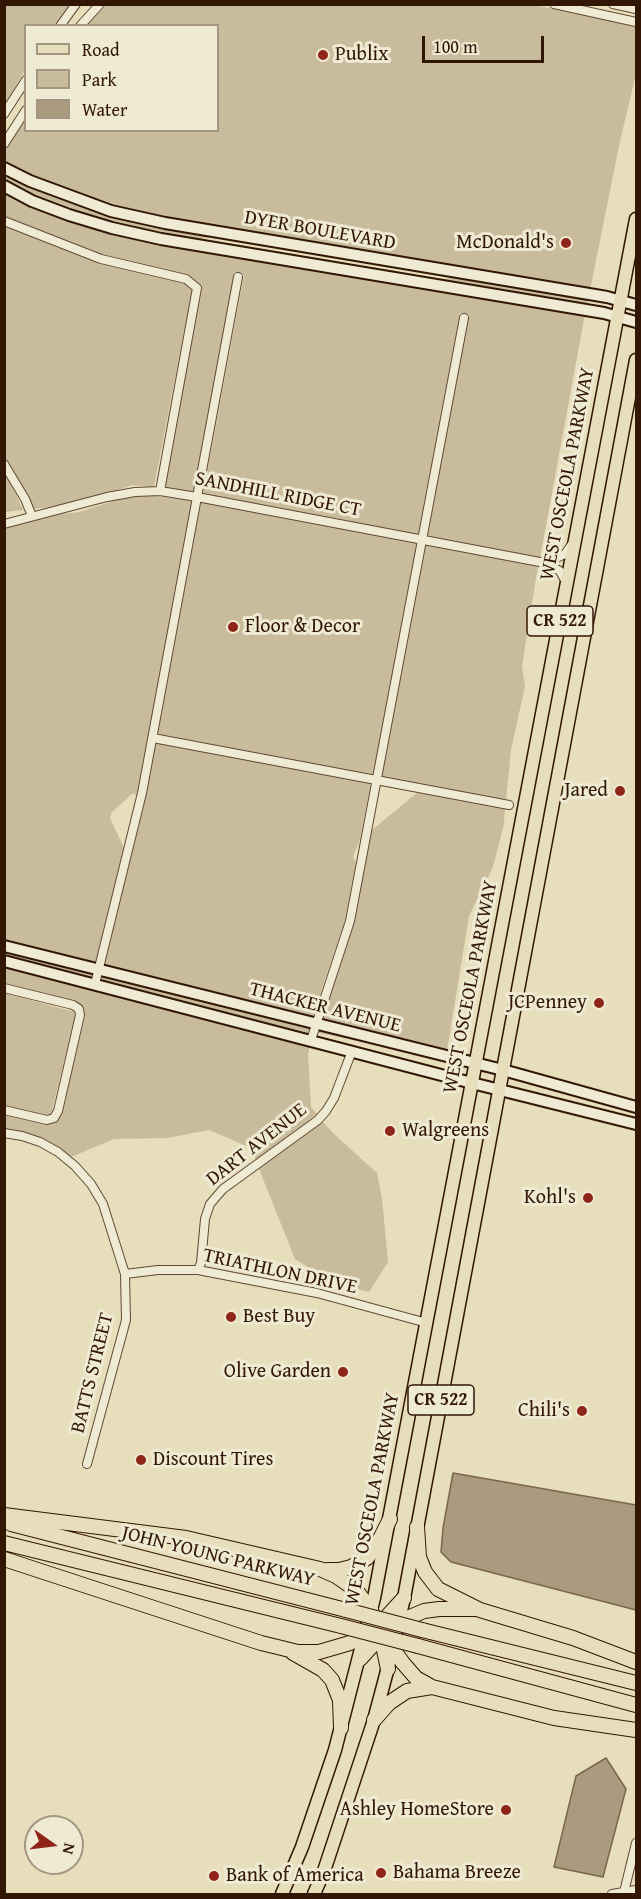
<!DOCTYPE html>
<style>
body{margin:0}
#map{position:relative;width:641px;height:1899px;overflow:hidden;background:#e7debc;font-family:"Gentium Book Plus",serif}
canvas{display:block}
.frame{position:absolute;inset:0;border:6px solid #331705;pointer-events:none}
.legend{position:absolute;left:24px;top:24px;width:195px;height:108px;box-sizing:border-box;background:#efead3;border:2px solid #a49681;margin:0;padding:8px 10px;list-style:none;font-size:18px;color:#331705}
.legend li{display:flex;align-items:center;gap:12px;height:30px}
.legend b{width:30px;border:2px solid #a49681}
.north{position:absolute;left:24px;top:1815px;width:60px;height:60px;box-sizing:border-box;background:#efead3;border:2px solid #a49681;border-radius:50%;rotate:104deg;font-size:16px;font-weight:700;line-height:24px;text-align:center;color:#331705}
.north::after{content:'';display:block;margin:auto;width:21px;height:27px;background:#8f2418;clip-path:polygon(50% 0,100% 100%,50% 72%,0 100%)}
.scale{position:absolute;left:422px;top:36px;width:122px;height:27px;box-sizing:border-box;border:3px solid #331705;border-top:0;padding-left:8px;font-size:18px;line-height:21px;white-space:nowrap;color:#331705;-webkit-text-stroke:4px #efead3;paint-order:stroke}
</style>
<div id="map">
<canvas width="641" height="1899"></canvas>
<div class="frame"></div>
<ul class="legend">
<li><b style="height:8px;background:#e7debc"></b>Road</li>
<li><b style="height:16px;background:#c8bc9d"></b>Park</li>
<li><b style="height:16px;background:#aa9a7e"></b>Water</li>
</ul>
<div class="north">N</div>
<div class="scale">100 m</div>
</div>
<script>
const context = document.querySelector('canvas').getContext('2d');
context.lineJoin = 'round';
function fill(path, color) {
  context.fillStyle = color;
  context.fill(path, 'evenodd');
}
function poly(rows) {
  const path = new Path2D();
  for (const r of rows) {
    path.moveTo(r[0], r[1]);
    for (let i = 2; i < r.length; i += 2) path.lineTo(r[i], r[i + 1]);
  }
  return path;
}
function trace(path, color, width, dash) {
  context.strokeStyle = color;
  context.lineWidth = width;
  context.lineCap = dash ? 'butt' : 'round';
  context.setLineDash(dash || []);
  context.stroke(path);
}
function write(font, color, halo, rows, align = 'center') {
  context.font = font + ' "Gentium Book Plus",serif';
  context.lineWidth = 6;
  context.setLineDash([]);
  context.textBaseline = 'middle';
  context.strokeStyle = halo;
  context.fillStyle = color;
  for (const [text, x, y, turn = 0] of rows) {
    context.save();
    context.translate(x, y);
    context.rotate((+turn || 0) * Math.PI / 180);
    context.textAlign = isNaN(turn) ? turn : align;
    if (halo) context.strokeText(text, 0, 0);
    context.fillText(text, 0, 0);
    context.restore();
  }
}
fill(poly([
 [5,4,70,5,54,25,26,26,25,70,5,105],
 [530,4,636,26,636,74,620,141,590,290,166,219,112,207,32,177,5,163,4,153,25,119,26,130,218,130,218,26,86,25,107,5],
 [4,173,28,185,71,203,110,216,317,253,214,237,190,240,113,224,71,211,34,197,5,181],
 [4,191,187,249,585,314,540,558,427,536,469,315,460,313,418,535,203,494,244,275,235,272,194,492,164,488,202,289,200,285,187,275,102,255,5,217],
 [5,226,99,263,184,283,192,290,154,487,132,485,77,504,32,509,21,484,5,458],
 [360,266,439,280,457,277,588,298,587,306,357,268],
 [5,474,13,488,23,510,5,512],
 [135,494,192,500,137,795,132,794,112,812,110,818,124,848,95,965,5,942,4,521,79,512],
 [201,502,417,543,373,775,158,734],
 [426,545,538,566,522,666,525,686,511,750,506,800,382,777],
 [156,743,371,783,360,839,353,857,356,863,345,920,312,1018,104,967,146,796],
 [418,792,505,808,504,824,493,867,469,916,447,1051,321,1021,354,922,372,830],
 [4,950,425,1054,313,1032,308,1054,311,1107,317,1114,256,1160,251,1148,209,1130,167,1138,114,1139,71,1157,43,1139,24,1132,5,1129,5,1115,46,1124,58,1120,62,1112,85,1016,83,1009,74,1001,5,984],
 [4,993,75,1012,76,1015,51,1114,47,1115,5,1106],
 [323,1122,333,1133,377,1173,382,1199,388,1262,369,1292,333,1283,295,1259,259,1169]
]), '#c8bc9d');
const water = poly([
 [453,1473,636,1505,636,1610,451,1562,441,1552,443,1528,453,1473],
 [606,1758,626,1789,603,1877,554,1867,576,1776,606,1758]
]);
fill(water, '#aa9a7e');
trace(water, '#7a664e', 1.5);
const street = poly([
 [554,4,636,22],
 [613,4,636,9],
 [60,26,76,4],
 [80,26,100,4],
 [4,114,26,80],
 [4,144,26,110],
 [4,221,101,259,186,279,197,288,160,491],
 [4,464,25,499,32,516],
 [4,524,107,497,135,492,160,491,197,497,545,563],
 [566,582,560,571,545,563,565,554,572,544],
 [153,738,509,805],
 [95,984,142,793,238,277],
 [4,988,73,1005,79,1009,80,1015,58,1111,54,1118,47,1120,4,1110],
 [311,1040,350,921,464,318],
 [4,1133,22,1136,40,1142,58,1152,75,1166,91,1184,103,1204,125,1274,126,1320,87,1464],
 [198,1270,201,1263,205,1219,210,1204,223,1189,318,1120,326,1111,334,1098,352,1051],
 [125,1274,158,1270,198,1270,317,1293,427,1323],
 [624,1892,636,1843],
 [612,1894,636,1890]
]);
const secondary = poly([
 [4,168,30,181,111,211,165,223,607,297,636,305],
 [4,186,32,201,69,215,112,228,161,239,604,313,636,322],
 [4,946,503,1070,636,1107],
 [4,961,472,1083,636,1124]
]);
const primary = poly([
 [282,1894,302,1847,335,1750,374,1598,636,219],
 [314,1894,324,1871,374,1720,386,1675,404,1598,636,360]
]);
const highway = poly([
 [4,1515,186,1538,320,1569,336,1576,356,1590,371,1610,381,1636,388,1669],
 [11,1524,346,1610],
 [417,1527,419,1557,425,1572,438,1589,480,1610,573,1638,636,1662],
 [4,1543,341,1626],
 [4,1559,261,1643,298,1652,319,1652,350,1643,383,1621,404,1598],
 [327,1570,339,1570,351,1567,367,1558,377,1545,390,1519],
 [422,1630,636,1683],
 [387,1634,392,1648,403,1663,416,1678,432,1687,554,1718,636,1730],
 [418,1646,636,1705],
 [293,1653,323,1670,332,1680,340,1700,341,1728],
 [360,1659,381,1636,398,1622,424,1611,439,1609,475,1609],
 [374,1720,389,1703,407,1691,432,1687]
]);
trace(street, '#604933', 10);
trace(secondary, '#331705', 14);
trace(primary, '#331705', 15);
trace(highway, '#331705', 16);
trace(street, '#efead3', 8);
trace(secondary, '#efead3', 10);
trace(primary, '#e7debc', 12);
trace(highway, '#e7debc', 14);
const highwayBridge = poly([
 [346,1610,422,1630],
 [341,1626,418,1646]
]);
trace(highwayBridge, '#331705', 16, []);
trace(highwayBridge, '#e7debc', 14);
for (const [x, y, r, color] of [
 [323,55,6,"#8f2418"],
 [566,243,6,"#8f2418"],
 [233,627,6,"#8f2418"],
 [620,791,6,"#8f2418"],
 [599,1003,6,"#8f2418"],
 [390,1131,6,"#8f2418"],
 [588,1198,6,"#8f2418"],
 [231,1317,6,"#8f2418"],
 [343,1372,6,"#8f2418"],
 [582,1411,6,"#8f2418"],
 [141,1460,6,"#8f2418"],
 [506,1810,6,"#8f2418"],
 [381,1873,6,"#8f2418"],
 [214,1876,6,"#8f2418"]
]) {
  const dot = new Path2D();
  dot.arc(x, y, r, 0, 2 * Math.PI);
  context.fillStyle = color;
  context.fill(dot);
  trace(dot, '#efead3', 2);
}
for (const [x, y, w] of [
 [560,621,66],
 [441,1400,66]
]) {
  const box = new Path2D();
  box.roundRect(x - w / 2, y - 15, w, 30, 4.5);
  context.fillStyle = '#efead3';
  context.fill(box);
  trace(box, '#331705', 1.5);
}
write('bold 18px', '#331705', null, [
 ["CR 522",560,621],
 ["CR 522",441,1400]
]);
write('20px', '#331705', '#efead3', [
 ["Publix",335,55],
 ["McDonald's",554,243,"right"],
 ["Floor & Decor",245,627],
 ["Jared",608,791,"right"],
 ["JCPenney",587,1003,"right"],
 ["Walgreens",402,1131],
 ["Kohl's",576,1198,"right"],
 ["Best Buy",243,1317],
 ["Olive Garden",331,1372,"right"],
 ["Chili's",570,1411,"right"],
 ["Discount Tires",153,1460],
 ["Ashley HomeStore",494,1810,"right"],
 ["Bahama Breeze",393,1873],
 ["Bank of America",226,1876]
], 'left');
write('20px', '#331705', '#efead3', [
 ["DYER BOULEVARD",320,231,10],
 ["WEST OSCEOLA PARKWAY",568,474,-79],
 ["SANDHILL RIDGE CT",278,495,11],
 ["WEST OSCEOLA PARKWAY",471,987,-79],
 ["THACKER AVENUE",325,1008,14],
 ["DART AVENUE",257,1145,-38],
 ["TRIATHLON DRIVE",280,1272,12],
 ["BATTS STREET",93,1373,-76],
 ["WEST OSCEOLA PARKWAY",373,1499,-79],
 ["JOHN YOUNG PARKWAY",218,1557,14]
]);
</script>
